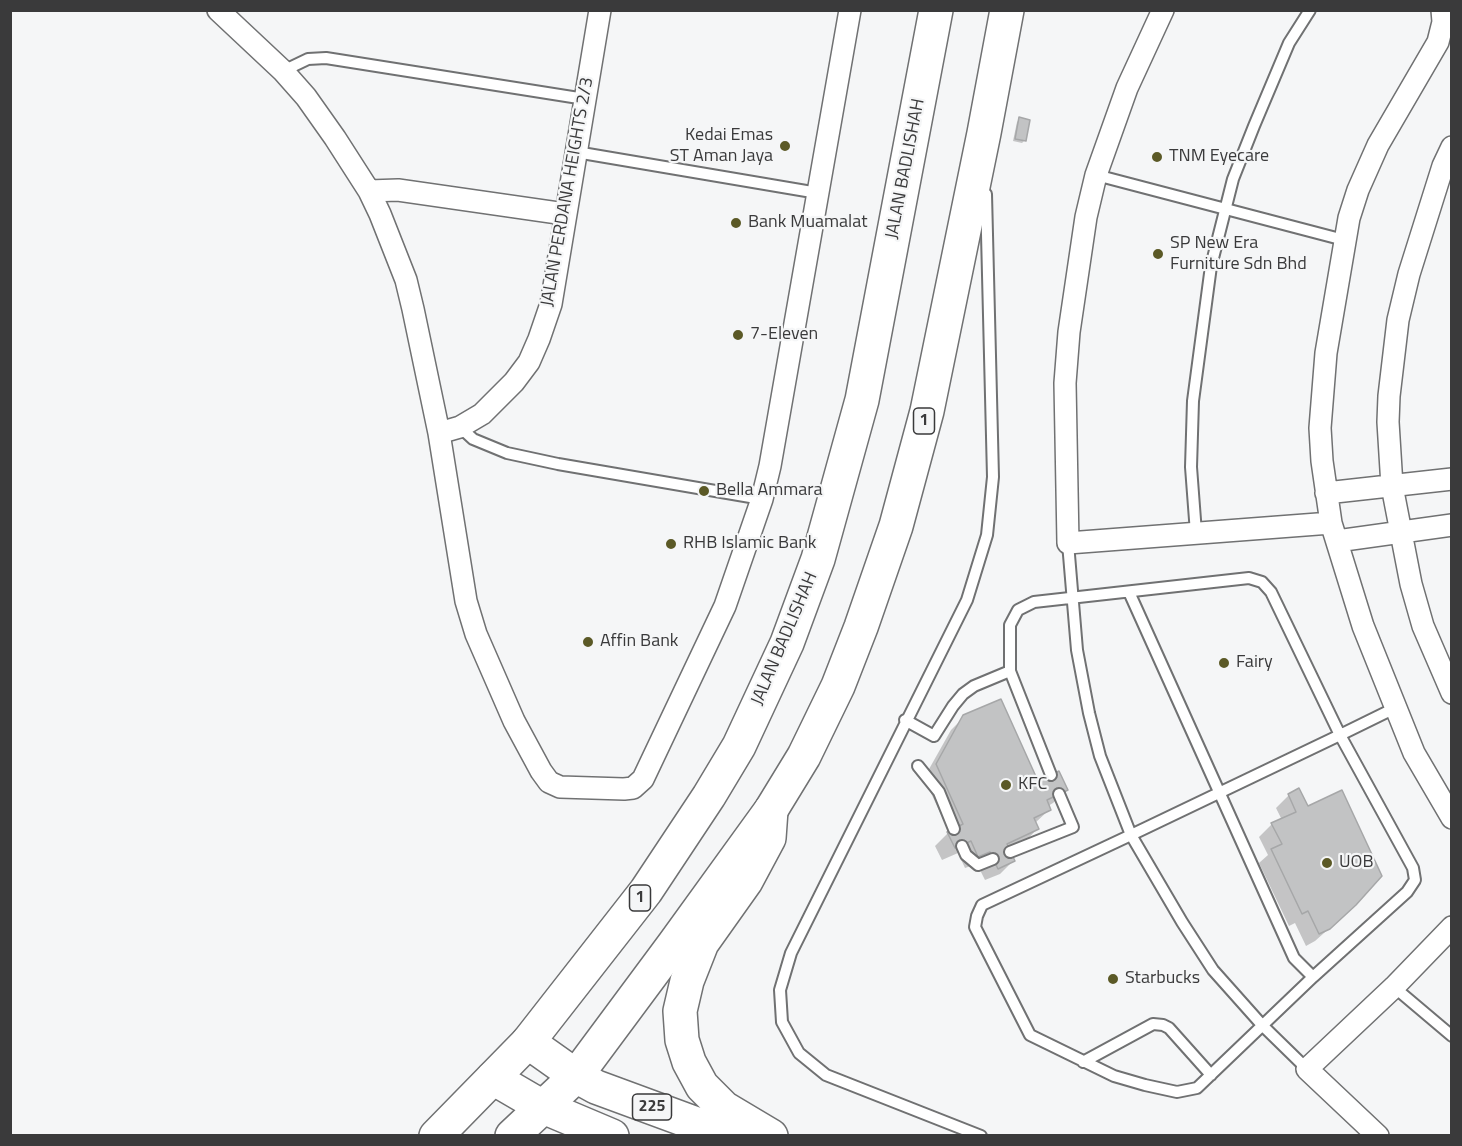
<!DOCTYPE html>
<style>
body{margin:0}
#map{position:relative;width:1462px;height:1146px;overflow:hidden;background:#f5f6f7;font-family:"Titillium Web",sans-serif}
canvas{display:block}
.frame{position:absolute;inset:0;border:12px solid #3a3a3b;pointer-events:none}
</style>
<div id="map">
<canvas width="1462" height="1146"></canvas>
<div class="frame"></div>
</div>
<script>
const context = document.querySelector('canvas').getContext('2d');
context.lineJoin = 'round';
function fill(path, color) {
  context.fillStyle = color;
  context.fill(path, 'evenodd');
}
function poly(rows) {
  const path = new Path2D();
  for (const r of rows) {
    path.moveTo(r[0], r[1]);
    for (let i = 2; i < r.length; i += 2) path.lineTo(r[i], r[i + 1]);
  }
  return path;
}
function trace(path, color, width, dash) {
  context.strokeStyle = color;
  context.lineWidth = width;
  context.lineCap = dash ? 'butt' : 'round';
  context.setLineDash(dash || []);
  context.stroke(path);
}
function write(font, color, halo, rows, align = 'center') {
  context.font = font + ' "Titillium Web",sans-serif';
  context.lineWidth = 4.5;
  context.setLineDash([]);
  context.textBaseline = 'middle';
  context.strokeStyle = halo;
  context.fillStyle = color;
  for (const [text, x, y, turn = 0] of rows) {
    context.save();
    context.translate(x, y);
    context.rotate((+turn || 0) * Math.PI / 180);
    context.textAlign = isNaN(turn) ? turn : align;
    if (halo) context.strokeText(text, 0, 0);
    context.fillText(text, 0, 0);
    context.restore();
  }
}
fill(poly([
 [1020,119,1025,140,1022,143,1013,141,1017,122],
 [964,717,1037,783,1066,790,1053,803,1048,806,1049,810,1035,823,1037,829,1025,842,1008,850,1013,861,1000,874,985,880,977,864,965,868,958,853,942,860,935,846,949,832,924,778,951,730],
 [1289,795,1341,918,1315,941,1306,946,1295,923,1289,926,1259,863,1268,855,1259,837,1272,824,1282,820,1276,808]
]), '#0003');
const building = poly([
 [1019,117,1030,120,1026,141,1015,139,1019,117],
 [1001,699,1038,781,1059,771,1068,790,1047,800,1051,810,1034,818,1039,829,1007,844,1015,861,998,869,990,852,978,857,971,841,955,848,947,832,963,824,936,764,963,715,1001,699],
 [1299,788,1308,806,1342,790,1382,876,1356,905,1330,929,1319,934,1308,911,1302,914,1271,849,1282,844,1271,823,1296,812,1288,794,1299,788]
]);
fill(building, '#c2c3c4');
trace(building, '#a6a7a8', 1.5);
const lane = poly([
 [283,71,308,59,326,58,585,99],
 [576,152,818,193],
 [1096,175,1344,240],
 [460,427,473,439,507,453,558,464,762,499],
 [1196,533,1191,467,1193,401,1211,266,1233,179,1254,126,1289,43,1310,10],
 [1068,543,1077,650,1089,713,1100,756,1131,835,1182,922,1213,970,1262,1025,1307,1069],
 [1129,592,1294,958,1313,977],
 [1010,671,1051,775],
 [905,720,934,736,953,706,963,694,974,686,1010,671,1010,625,1018,610,1034,602,1249,578,1262,582,1271,592,1340,735,1413,868,1415,880,1407,892,1313,977,1197,1088,1177,1092,1145,1085,1114,1076,1030,1035,975,927,977,916,982,905,1131,835,1340,735,1395,708],
 [918,766,939,792,954,829],
 [962,846,966,855,978,865,993,859],
 [1010,852,1073,827,1059,794],
 [1394,987,1452,1036],
 [1083,1062,1153,1024,1163,1025,1169,1028,1211,1075],
 [981,1136,826,1075,799,1053,782,1022,780,990,791,953,967,600,987,535,993,477,986,194]
]);
const street = poly([
 [218,10,283,71,306,97,335,138,369,191,380,214,406,280,413,309,439,433,466,601,476,634,514,721,541,771,549,782,560,787,624,789,633,788,643,779,725,606,762,499,770,466,850,10],
 [1163,10,1127,88,1096,175,1086,217,1069,332,1065,383,1068,543,1331,523],
 [1442,10,1443,22,1438,42,1378,145,1358,190,1349,218,1326,353,1320,428,1322,461,1331,523,1363,626,1414,753,1452,818],
 [1452,147,1443,166,1409,274,1398,320,1389,396,1388,422,1392,486,1411,584,1423,626,1452,693],
 [369,191,398,190,565,214],
 [439,433,460,427,482,414,514,382,529,362,539,339,551,304,600,10],
 [1326,493,1452,479],
 [1337,541,1452,525],
 [1378,1136,1307,1069,1394,987,1452,927]
]);
const primary = poly([
 [436,1136,528,1042,646,891,709,796,739,746,787,643,818,559,862,400,936,10],
 [512,1136,576,1076,674,944,771,810,804,756,838,686,861,627,896,526,927,411,984,133,1007,10]
]);
const highway = poly([
 [771,810,769,838,746,881,702,943,687,981,680,1011,682,1040,689,1062,702,1086,724,1108,771,1136],
 [528,1042,576,1076,596,1087,729,1136],
 [493,1078,541,1106,612,1136]
]);
trace(lane, '#707172', 14);
trace(street, '#707172', 24);
trace(primary, '#707172', 36);
trace(highway, '#707172', 36);
trace(lane, '#fff', 10);
trace(street, '#fff', 21);
trace(primary, '#fff', 33);
trace(highway, '#fff', 33);
for (const [x, y, r, color] of [
 [785,146,6,"#5b5926"],
 [1157,157,6,"#5b5926"],
 [736,223,6,"#5b5926"],
 [1158,254,6,"#5b5926"],
 [738,335,6,"#5b5926"],
 [704,491,6,"#5b5926"],
 [671,544,6,"#5b5926"],
 [588,642,6,"#5b5926"],
 [1224,663,6,"#5b5926"],
 [1006,785,6,"#5b5926"],
 [1327,863,6,"#5b5926"],
 [1113,979,6,"#5b5926"]
]) {
  const dot = new Path2D();
  dot.arc(x, y, r, 0, 2 * Math.PI);
  context.fillStyle = color;
  context.fill(dot);
  trace(dot, '#f5f6f7', 2);
}
for (const [x, y, w] of [
 [924,421,21],
 [640,898,21],
 [652,1107,39]
]) {
  const box = new Path2D();
  box.roundRect(x - w / 2, y - 13, w, 26, 4.5);
  context.fillStyle = '#f5f6f7';
  context.fill(box);
  trace(box, '#3a3a3b', 1.5);
}
write('bold 16px', '#3a3a3b', null, [
 ["1",924,421],
 ["1",640,898],
 ["225",652,1107]
]);
write('18px', '#3a3a3b', '#f5f6f7', [
 ["Kedai Emas",773,136,"right"],
 ["ST Aman Jaya",773,157,"right"],
 ["TNM Eyecare",1169,157],
 ["Bank Muamalat",748,223],
 ["SP New Era",1170,244],
 ["Furniture Sdn Bhd",1170,265],
 ["7-Eleven",750,335],
 ["Bella Ammara",716,491],
 ["RHB Islamic Bank",683,544],
 ["Affin Bank",600,642],
 ["Fairy",1236,663],
 ["KFC",1018,785],
 ["UOB",1339,863],
 ["Starbucks",1125,979]
], 'left');
write('18px', '#3a3a3b', '#f5f6f7', [
 ["JALAN BADLISHAH",906,169,-79],
 ["JALAN PERDANA HEIGHTS 2/3",568,192,-80],
 ["JALAN BADLISHAH",785,639,-67]
]);
</script>
